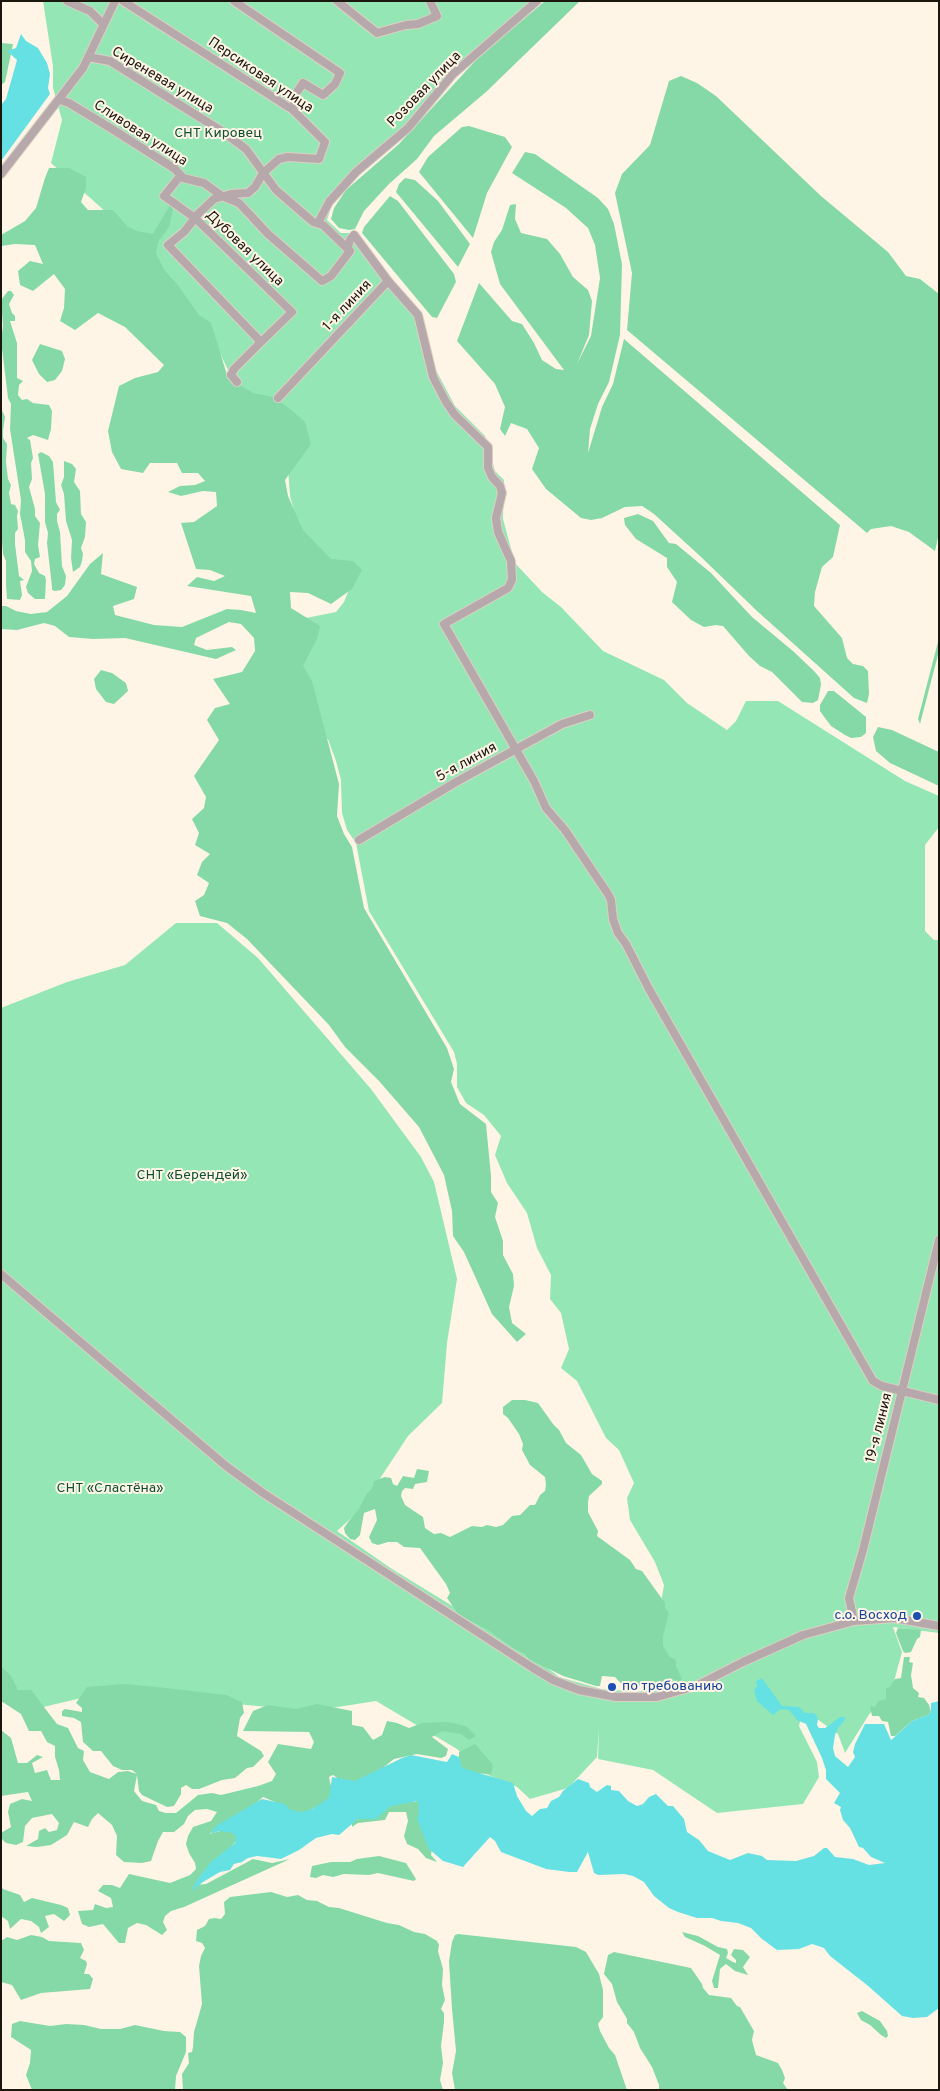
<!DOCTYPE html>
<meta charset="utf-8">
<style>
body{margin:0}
#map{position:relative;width:940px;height:2091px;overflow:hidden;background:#fff5e6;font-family:Overpass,sans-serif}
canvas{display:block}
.frame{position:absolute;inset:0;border:2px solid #1c170e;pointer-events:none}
</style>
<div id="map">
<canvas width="940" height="2091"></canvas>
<div class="frame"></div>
</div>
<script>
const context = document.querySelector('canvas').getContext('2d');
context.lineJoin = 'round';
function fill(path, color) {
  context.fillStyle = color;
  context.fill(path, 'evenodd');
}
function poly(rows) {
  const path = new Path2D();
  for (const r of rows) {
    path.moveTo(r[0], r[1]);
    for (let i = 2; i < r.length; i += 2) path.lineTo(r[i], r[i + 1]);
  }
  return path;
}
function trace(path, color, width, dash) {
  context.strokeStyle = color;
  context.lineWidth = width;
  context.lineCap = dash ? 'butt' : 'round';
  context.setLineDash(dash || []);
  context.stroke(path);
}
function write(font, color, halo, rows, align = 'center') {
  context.font = font + ' Overpass,sans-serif';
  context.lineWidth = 4;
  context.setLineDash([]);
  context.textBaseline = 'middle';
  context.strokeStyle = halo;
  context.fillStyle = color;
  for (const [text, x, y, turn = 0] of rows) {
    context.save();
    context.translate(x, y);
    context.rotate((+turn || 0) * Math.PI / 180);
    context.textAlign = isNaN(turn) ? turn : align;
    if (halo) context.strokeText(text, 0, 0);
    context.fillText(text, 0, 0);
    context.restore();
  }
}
fill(poly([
 [43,1,543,1,510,32,460,70,441,96,402,139,355,177,332,204,327,220,341,233,356,233,421,317,430,359,455,406,485,436,495,471,504,480,503,519,515,563,542,592,561,607,603,651,664,680,687,703,727,730,736,721,746,701,778,701,905,781,939,796,939,827,925,845,925,931,934,940,939,940,939,1633,893,1627,902,1652,893,1685,892,1700,870,1713,845,1753,838,1734,817,1719,802,1713,799,1726,817,1762,819,1777,803,1804,717,1813,653,1770,598,1759,599,1728,597,1757,568,1788,530,1799,517,1787,481,1772,457,1749,376,1701,312,1711,214,1702,153,1692,77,1699,31,1710,1,1689,1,1008,67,982,125,965,176,923,217,923,258,958,371,1089,421,1157,434,1182,457,1279,447,1343,442,1403,408,1436,358,1512,337,1531,392,1569,526,1651,559,1677,601,1689,636,1692,664,1688,661,1603,664,1585,655,1562,630,1520,627,1498,634,1483,619,1450,606,1438,577,1381,561,1368,569,1349,561,1313,550,1299,551,1275,537,1248,527,1213,507,1183,495,1155,501,1136,484,1115,466,1103,457,1087,457,1064,454,1052,369,911,356,843,347,830,342,813,341,780,336,761,328,739,311,734,298,710,306,618,336,612,344,602,351,585,303,542,290,496,288,468,239,393,218,349,135,238,51,163,62,120,53,88,53,66]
]), '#94e7b5');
fill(poly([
 [545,1,580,1,486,92,434,136,417,159,389,184,364,211,355,229,349,230,339,228,331,219,334,208,346,190,399,144,476,60],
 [1,43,13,44,5,82,1,85],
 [681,76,697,83,716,96,821,196,888,252,906,276,920,279,939,294,939,533,935,551,909,532,891,526,871,529,867,533,627,330,632,273,615,193,622,174,650,145,669,81],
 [469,126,505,137,512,147,487,193,473,238,419,172,428,157,462,127],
 [525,152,535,154,598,198,608,209,614,224,622,264,620,335,609,382,598,404,590,429,588,453,602,407,613,384,624,339,840,525,833,557,822,567,815,592,814,606,842,638,847,658,853,664,863,666,868,671,869,694,867,703,854,698,757,611,700,556,654,514,642,506,625,507,602,518,591,520,581,518,546,489,532,469,539,448,527,429,511,423,505,436,500,429,505,407,495,384,457,341,479,283,512,321,522,324,534,343,542,360,556,369,564,370,500,284,491,252,494,242,502,230,510,205,516,204,515,219,521,233,547,239,560,254,573,277,588,290,592,301,589,335,577,364,591,336,600,278,595,245,588,228,566,208,512,173],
 [49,168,69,168,86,177,86,188,81,202,88,210,113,210,128,227,137,231,153,234,170,205,173,210,169,227,158,242,156,254,165,271,177,284,199,315,211,323,228,378,253,393,273,397,290,409,305,422,311,444,285,480,288,496,303,530,331,559,353,561,362,570,352,589,331,604,308,593,290,592,291,608,320,626,317,639,303,666,312,681,339,784,337,816,344,834,352,847,364,908,447,1048,454,1069,451,1082,460,1104,486,1124,491,1176,491,1192,498,1203,495,1217,503,1241,503,1255,513,1274,514,1286,509,1307,512,1323,526,1334,517,1342,492,1314,464,1252,453,1236,452,1211,444,1175,419,1127,379,1081,345,1047,329,1025,247,939,227,923,200,916,195,901,204,895,209,883,197,875,202,862,210,854,195,845,199,833,192,819,204,808,206,797,194,776,219,740,207,720,215,708,230,704,213,679,242,672,255,651,254,638,241,624,229,622,196,638,194,645,207,650,232,647,236,650,216,659,125,638,93,639,69,637,55,626,44,623,17,630,1,629,1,606,6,606,16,611,31,614,47,612,67,596,90,564,103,553,101,574,137,587,134,599,113,606,115,615,154,625,182,627,227,609,241,610,256,613,251,596,187,586,197,577,214,581,225,576,210,570,196,569,181,523,194,522,217,506,216,492,203,491,181,496,168,492,180,486,195,485,205,481,198,473,182,473,177,463,150,463,143,473,121,469,112,452,108,431,119,386,135,378,158,372,164,365,125,327,98,313,75,330,60,321,64,308,65,289,54,274,33,291,20,285,18,271,30,261,43,264,35,245,15,244,1,246,1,235,25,221,36,208,45,178],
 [405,178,415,180,438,201,470,244,458,267,396,192,399,184],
 [390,196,398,201,454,274,456,282,437,318,432,317,362,233,364,227],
 [8,291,11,291,14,295,9,304,12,313,15,316,15,321,10,321,17,343,17,378,23,381,19,385,18,395,22,400,27,399,33,403,49,405,52,411,51,429,48,440,33,435,27,438,30,440,33,458,31,463,32,479,29,487,35,509,35,516,40,523,38,545,40,557,35,559,34,564,39,573,45,576,46,580,45,599,35,599,28,593,26,587,32,571,31,561,25,552,25,540,20,514,21,500,10,429,11,404,8,398,1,340,3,326,1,300],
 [40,344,62,351,65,359,62,371,55,380,47,382,39,374,32,360],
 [1,408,5,417,3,431,3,438,7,444,6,462,8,479,11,485,9,493,11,504,15,505,18,511,17,516,18,529,15,533,15,544,19,576,24,580,20,581,22,595,20,600,7,599,6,584,6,561,3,554,1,527],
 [41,452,49,456,53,462,56,502,60,510,57,514,57,521,60,532,62,566,66,576,65,585,61,590,55,591,52,590,52,587,47,543,48,533,45,522,45,494,38,454],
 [64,461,72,464,76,469,74,482,80,491,81,514,86,522,85,537,81,548,83,554,82,561,80,567,73,572,71,558,72,540,66,521,64,494,61,485,64,477],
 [638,514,653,521,669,543,676,544,711,573,752,617,793,651,814,671,820,678,821,685,818,700,813,703,802,702,772,672,760,666,749,656,723,626,716,625,704,627,691,620,672,602,677,582,667,567,667,558,636,539,625,525,624,518],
 [939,638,939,651,920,724,918,719],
 [101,670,112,673,126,683,128,691,114,704,106,702,96,689,94,679],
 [828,691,834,691,866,717,866,733,861,737,851,738,845,735,831,726,825,718,820,711,820,705],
 [878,727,892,730,939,752,939,786,890,763,876,751,873,737],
 [512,1400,525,1400,538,1403,553,1424,559,1430,566,1443,581,1455,592,1474,602,1481,602,1484,589,1496,588,1502,588,1512,598,1531,597,1536,630,1560,636,1569,642,1571,665,1603,665,1608,669,1613,663,1636,663,1646,670,1657,676,1660,676,1666,682,1679,679,1681,672,1679,662,1685,645,1682,634,1689,624,1687,615,1677,602,1676,600,1686,596,1686,563,1676,529,1659,525,1654,513,1648,488,1630,459,1615,447,1598,450,1593,446,1584,420,1548,404,1547,397,1542,388,1542,378,1545,372,1543,369,1537,377,1520,375,1509,364,1513,360,1535,355,1540,350,1539,345,1533,344,1528,348,1522,359,1509,366,1495,372,1488,374,1481,385,1477,391,1478,393,1484,397,1486,403,1476,414,1478,417,1469,429,1471,427,1482,415,1484,413,1489,405,1488,402,1491,401,1496,405,1505,423,1517,425,1528,434,1534,441,1533,450,1537,472,1526,482,1527,487,1525,496,1527,503,1525,512,1516,520,1515,530,1505,535,1505,540,1495,545,1491,546,1485,545,1477,530,1465,522,1450,523,1444,519,1434,508,1418,503,1414,503,1407],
 [898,1628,921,1630,920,1637,917,1639,911,1652,905,1653,903,1651,896,1633],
 [904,1657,910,1657,909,1662,913,1663,911,1675,913,1688,919,1693,918,1697,924,1698,929,1705,931,1712,928,1715,912,1721,895,1736,891,1736,888,1722,882,1721,879,1716,872,1716,870,1706,875,1707,879,1701,886,1699,886,1688,890,1687,895,1679,901,1678],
 [1,1666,11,1676,18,1690,31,1690,57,1724,68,1728,78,1748,84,1751,83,1760,90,1772,109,1779,118,1772,128,1771,137,1774,132,1770,122,1770,113,1766,101,1751,93,1751,83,1742,81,1722,74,1718,62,1716,62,1711,65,1709,82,1712,82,1708,76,1703,87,1687,123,1684,157,1687,226,1695,242,1702,244,1713,240,1718,237,1736,261,1751,264,1756,253,1767,247,1768,235,1778,222,1780,199,1789,192,1789,186,1785,181,1788,181,1794,174,1806,167,1807,142,1795,139,1791,137,1775,134,1791,142,1801,156,1805,159,1811,166,1813,176,1813,198,1795,212,1793,221,1795,258,1786,272,1781,276,1774,268,1762,278,1744,311,1749,314,1742,309,1732,243,1731,253,1711,268,1705,296,1709,317,1704,352,1711,352,1725,363,1727,373,1740,382,1735,387,1721,397,1723,409,1728,422,1723,447,1722,466,1726,476,1736,469,1740,461,1734,442,1731,432,1737,448,1749,446,1756,441,1758,417,1754,394,1759,375,1774,359,1781,346,1784,333,1775,329,1777,332,1791,328,1801,302,1814,290,1811,282,1805,263,1797,246,1812,209,1834,228,1829,236,1830,238,1839,196,1885,206,1884,253,1859,272,1863,290,1859,184,1907,171,1911,165,1916,163,1922,167,1930,162,1935,146,1925,137,1923,128,1928,125,1943,119,1943,103,1924,89,1927,82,1924,78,1911,93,1910,95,1904,106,1908,113,1907,111,1898,98,1891,103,1885,112,1885,120,1888,129,1874,170,1883,190,1875,196,1869,195,1863,189,1853,186,1844,188,1836,193,1827,211,1821,217,1812,207,1809,195,1810,188,1816,184,1824,174,1832,163,1832,158,1841,151,1861,142,1863,124,1862,116,1855,117,1836,112,1825,98,1813,92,1819,88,1827,74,1822,67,1835,51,1845,37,1847,26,1846,38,1839,39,1831,45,1828,49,1832,57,1830,59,1823,52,1814,32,1818,25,1826,23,1842,16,1845,6,1843,1,1838,1,1833,11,1827,8,1812,10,1804,22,1799,32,1801,28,1792,1,1796,1,1730,11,1738,18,1763,27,1763,37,1755,43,1757,32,1763,35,1773,47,1770,51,1780,60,1780,59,1770,55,1757,55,1746,47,1742,41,1731,29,1731,21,1714,1,1701],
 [475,1744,493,1765,491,1774,468,1773,459,1765,459,1752],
 [419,1799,433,1842,431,1855,437,1862,426,1858,418,1849,407,1844,404,1836,408,1821,406,1812,389,1812,385,1820,358,1823,352,1827,352,1822,387,1806,408,1800,416,1802],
 [379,1856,406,1863,416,1879,414,1881,378,1873,369,1875,344,1874,333,1877,323,1875,316,1878,310,1877,312,1866,331,1862,350,1862,357,1859],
 [1,1886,3,1889,20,1895,24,1902,32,1898,61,1905,68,1908,70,1915,64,1921,54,1914,45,1916,49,1927,41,1933,39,1927,31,1921,21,1919,10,1929,8,1921,1,1916],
 [271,1892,287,1897,298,1895,307,1900,317,1901,329,1907,339,1908,387,1923,399,1925,414,1932,425,1934,437,1941,439,1945,438,1951,443,1969,442,1985,445,2000,441,2009,444,2013,444,2022,441,2046,443,2063,440,2080,443,2090,183,2090,182,2074,189,2063,188,2053,192,2052,193,2047,194,2032,202,2004,199,1966,201,1956,205,1948,202,1943,196,1941,197,1930,205,1926,209,1919,215,1918,221,1919,225,1914,224,1902,230,1897],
 [682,1932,698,1936,718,1947,727,1949,728,1953,726,1958,733,1962,736,1963,736,1960,731,1955,734,1949,743,1950,750,1957,743,1967,748,1975,735,1971,726,1964,720,1969,718,1988,714,1988,712,1981,720,1955,705,1946,685,1937],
 [458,1934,576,1947,586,1952,599,1974,603,1990,603,2017,598,2024,600,2031,609,2048,615,2055,627,2090,455,2090,452,2073,456,2051,452,2009,449,1961,452,1942,455,1935],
 [31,1935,42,1937,49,1941,81,1943,84,1950,80,1958,86,1961,87,1964,84,1974,89,1974,93,1979,90,1989,41,1993,21,2000,12,1985,1,1982,1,1941,7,1937,17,1940],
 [614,1952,691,1968,702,1984,703,1988,709,1995,731,1998,737,2006,740,2007,754,2031,752,2040,756,2055,778,2063,782,2070,785,2078,783,2083,788,2090,659,2090,659,2085,652,2067,640,2048,634,2032,627,2023,627,2019,617,2002,612,1984,604,1974,608,1955],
 [862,2011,880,2021,887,2031,888,2036,886,2038,881,2035,870,2025,861,2020,857,2013],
 [20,2021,50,2026,66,2024,84,2025,101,2029,120,2029,135,2025,164,2031,180,2032,186,2037,186,2052,176,2076,175,2090,32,2090,26,2075,30,2063,31,2050,11,2037,12,2024]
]), '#85d9a7');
fill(poly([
 [21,34,26,41,38,48,47,63,50,74,48,88,50,94,1,161,1,105,6,99,17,60,7,51,16,48],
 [762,1678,782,1706,799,1707,805,1713,814,1713,816,1715,818,1719,817,1725,819,1728,825,1728,840,1717,845,1717,845,1720,838,1728,835,1735,833,1748,835,1756,848,1767,855,1757,853,1752,855,1744,865,1724,884,1724,891,1740,912,1721,928,1715,931,1712,931,1703,939,1701,939,2008,927,2017,913,2018,902,2016,867,1985,830,1956,824,1948,812,1944,799,1949,777,1950,762,1939,751,1928,738,1923,721,1921,712,1918,697,1918,678,1912,669,1908,654,1896,644,1882,633,1876,624,1874,598,1875,594,1873,588,1852,577,1872,569,1872,546,1869,501,1852,495,1841,490,1837,463,1867,443,1861,429,1849,417,1819,419,1813,418,1801,391,1806,376,1819,358,1819,339,1835,332,1834,316,1838,299,1850,281,1859,257,1856,248,1858,242,1862,234,1864,230,1870,220,1872,203,1882,191,1892,197,1880,211,1862,235,1843,236,1837,233,1833,219,1831,211,1834,216,1826,262,1799,285,1804,290,1810,302,1812,312,1809,329,1798,332,1777,355,1781,402,1758,411,1755,447,1762,452,1754,459,1757,462,1768,513,1783,517,1796,526,1811,532,1816,540,1809,547,1808,551,1801,559,1797,563,1791,578,1779,589,1783,590,1787,597,1792,607,1785,611,1786,611,1790,619,1791,628,1801,637,1806,643,1804,649,1797,656,1794,668,1806,673,1806,684,1819,687,1832,699,1840,708,1851,730,1860,748,1853,762,1856,767,1860,796,1861,814,1856,824,1848,827,1848,835,1857,853,1859,869,1865,885,1863,871,1857,863,1848,859,1847,850,1828,843,1820,840,1810,841,1807,834,1803,840,1793,826,1779,826,1770,822,1758,806,1724,797,1720,789,1710,781,1709,773,1715,757,1701,754,1690,757,1686,756,1681]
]), '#66e1e3');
const minor = poly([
 [67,1,90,11,103,24],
 [123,1,293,110,325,142,319,159,288,157,279,159,263,173,255,187,248,193,231,194,214,199,198,214,184,232,168,245,261,342,234,369,231,375,237,382],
 [234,1,340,73,335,84,323,95,303,83,295,95,293,110],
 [337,1,377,33,406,25,418,24,437,16,430,1],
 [60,100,69,103,112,129,175,169,183,178,204,183,222,196,239,203,268,234,322,281,331,276,350,251,323,225,313,222,276,190,246,149,220,130,110,61,88,57],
 [1,174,83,68,115,1],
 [181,175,164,196,195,218,292,312,261,342],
 [318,223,329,202,356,172,408,128,453,74,537,1],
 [388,281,418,315,433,377,446,402,455,415,488,447,488,468,492,477,500,486,502,493,496,518,498,532,511,561,512,580,508,588,444,624,534,781,546,808,565,830,608,894,611,900,613,919,618,933,626,944,649,989,873,1381,882,1386,939,1400],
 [278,398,388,281,354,235,350,240,348,247],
 [359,840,456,782,562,724,590,715],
 [1,1274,226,1466,263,1493,533,1668,553,1680,579,1690,616,1697,657,1697,696,1686,743,1662,803,1635,854,1621,894,1618,939,1626],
 [854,1621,849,1598,863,1550,939,1240]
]);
trace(minor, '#dbd1c3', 10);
trace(minor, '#b7a9ab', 8);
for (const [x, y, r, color] of [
 [917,1616,5,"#1a4fb4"],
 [612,1687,5,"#1a4fb4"]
]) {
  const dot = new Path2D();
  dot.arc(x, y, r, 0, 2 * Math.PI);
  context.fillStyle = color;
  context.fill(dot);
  trace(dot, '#fff5e6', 2);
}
write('14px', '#1c170e', '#fff5e6', [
 ["Персиковая улица",260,76,34],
 ["Сиреневая улица",162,81,31],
 ["Розовая улица",425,90,-46],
 ["Сливовая улица",140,134,33],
 ["Дубовая улица",244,249,44],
 ["1-я линия",348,306,-47],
 ["5-я линия",467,763,-29],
 ["19-я линия",880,1428,-76]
]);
write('14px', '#0f5031', '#fff5e6', [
 ["СНТ Кировец",218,134],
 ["СНТ «Берендей»",192,1176],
 ["СНТ «Сластёна»",110,1489]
]);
write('14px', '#164399', '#fff5e6', [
 ["с.о. Восход",907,1616],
 ["по требованию",622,1687,"left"]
], 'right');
</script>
